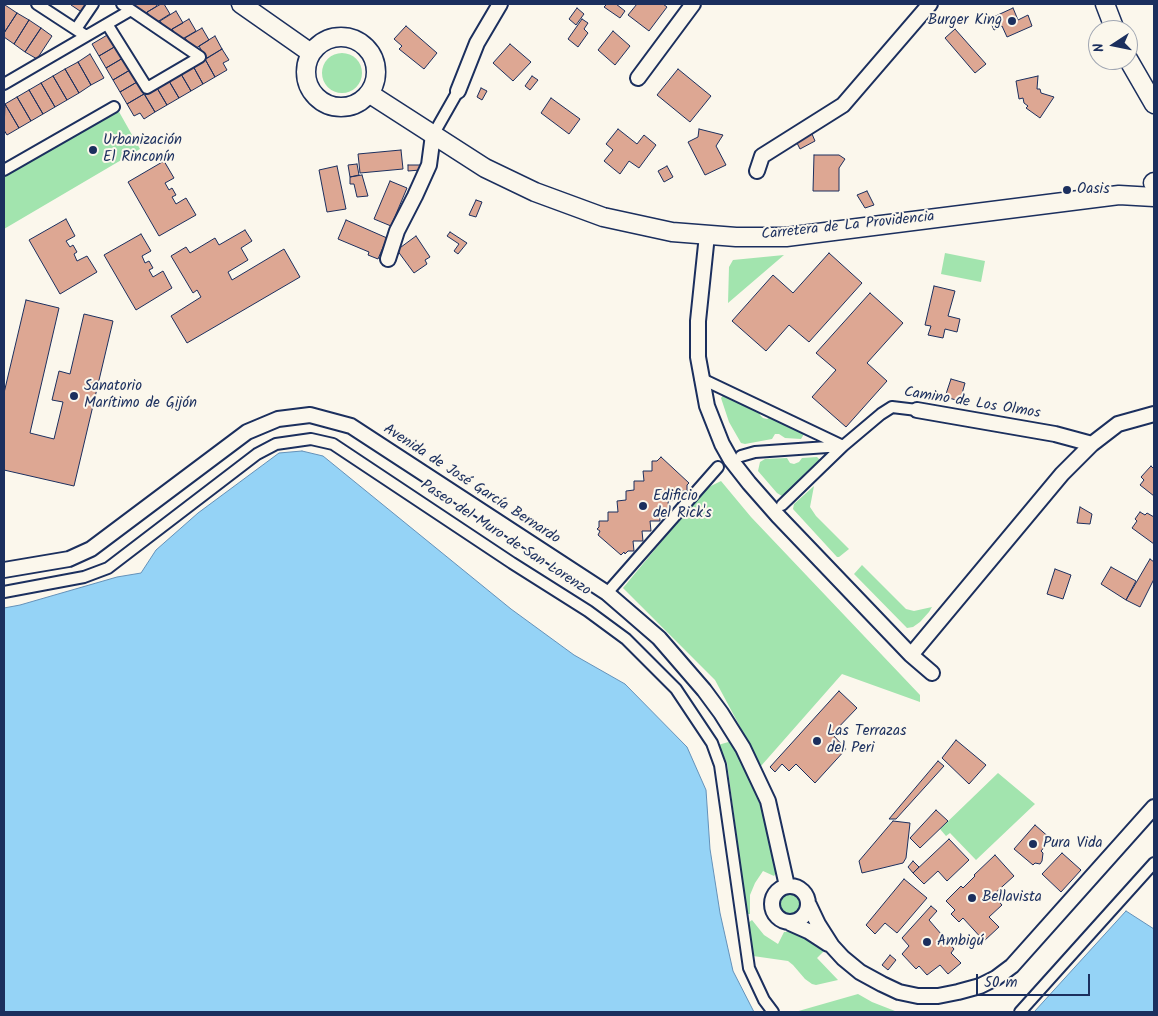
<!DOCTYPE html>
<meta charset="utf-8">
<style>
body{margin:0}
#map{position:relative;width:1158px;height:1016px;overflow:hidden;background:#fbf7ec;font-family:Kalam,sans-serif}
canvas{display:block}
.frame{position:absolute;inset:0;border:5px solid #1b2f5e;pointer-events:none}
.north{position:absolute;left:1088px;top:20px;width:50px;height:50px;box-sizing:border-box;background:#fbf7ec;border:1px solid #a1a7b3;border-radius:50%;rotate:259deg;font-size:14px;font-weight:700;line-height:20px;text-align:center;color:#1b2f5e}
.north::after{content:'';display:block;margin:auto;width:18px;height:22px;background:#1b2f5e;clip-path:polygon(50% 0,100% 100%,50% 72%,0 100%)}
.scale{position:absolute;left:976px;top:974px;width:114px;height:22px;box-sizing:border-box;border:2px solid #1b2f5e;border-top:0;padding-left:6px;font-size:15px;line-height:18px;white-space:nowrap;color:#1b2f5e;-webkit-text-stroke:4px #fbf7ec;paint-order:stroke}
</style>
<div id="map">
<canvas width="1158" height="1016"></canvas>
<div class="frame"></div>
<div class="north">N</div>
<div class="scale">50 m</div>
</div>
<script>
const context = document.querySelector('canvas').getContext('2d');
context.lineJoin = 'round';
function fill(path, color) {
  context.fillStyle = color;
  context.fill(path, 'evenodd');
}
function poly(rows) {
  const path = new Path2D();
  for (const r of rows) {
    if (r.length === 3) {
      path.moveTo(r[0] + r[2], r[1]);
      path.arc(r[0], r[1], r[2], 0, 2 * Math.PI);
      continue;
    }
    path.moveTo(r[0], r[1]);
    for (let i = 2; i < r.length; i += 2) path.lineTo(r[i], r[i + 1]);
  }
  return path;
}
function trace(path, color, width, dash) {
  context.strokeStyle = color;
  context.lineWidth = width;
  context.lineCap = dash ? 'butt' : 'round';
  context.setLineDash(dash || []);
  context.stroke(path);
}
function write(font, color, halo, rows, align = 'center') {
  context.font = font + ' Kalam,sans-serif';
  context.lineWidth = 4;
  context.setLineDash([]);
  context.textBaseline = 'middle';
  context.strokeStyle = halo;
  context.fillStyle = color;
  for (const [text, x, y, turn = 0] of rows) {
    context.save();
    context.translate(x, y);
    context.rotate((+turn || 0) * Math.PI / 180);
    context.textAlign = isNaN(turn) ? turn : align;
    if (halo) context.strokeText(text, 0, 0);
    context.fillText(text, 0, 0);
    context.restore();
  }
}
fill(poly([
 [342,73,20],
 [118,110,140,149,4,229,4,177],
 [945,253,985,261,981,282,941,274],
 [784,255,728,303,729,267,733,260],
 [725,393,759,409,760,415,763,418,767,419,772,416,802,431,804,434,801,439,785,438,779,434,775,434,772,439,745,444,741,443,729,422,721,398],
 [817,457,821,461,819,465,786,494,782,496,777,493,758,471,760,462,765,459,787,458,790,463,794,464,799,462,802,458],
 [721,481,751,517,920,695,920,702,842,674,761,766,715,680,623,588,705,489],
 [814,486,810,507,816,516,849,549,839,557,837,557,793,509,794,504],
 [862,565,906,609,914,611,932,607,929,612,920,622,913,627,907,628,854,574],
 [732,741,746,767,764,811,777,871,774,876,763,871,755,883,750,895,750,914,747,914,727,763,718,745],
 [998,773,1035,804,976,860,950,833,946,836,940,829],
 [790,904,18],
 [752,920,764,935,778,944,784,932,803,932,826,949,817,958,838,980,816,985,812,984,805,979,793,965,788,961,753,956,748,923],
 [858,994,872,1002,895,1011,795,1012]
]), '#a2e4ae');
const water = poly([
 [302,451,323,456,511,609,574,655,625,684,687,747,706,790,710,849,720,913,733,971,754,1012,4,1012,4,608,20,605,117,577,141,573,156,550,198,513,279,453,302,451],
 [1126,911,1154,929,1154,1012,1034,1012,1126,911]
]);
fill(water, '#95d3f6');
trace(water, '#6491b9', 1);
const building = poly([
 [72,4,89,4,83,13,71,5,72,4],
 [134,4,156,4,157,6,141,16,134,4],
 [161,4,164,4,170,14,154,24,147,12,161,4],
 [607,4,616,4,625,11,620,18,604,7,607,4],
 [637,4,663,4,667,7,649,31,628,15,637,4],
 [5,5,17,13,4,33,4,8,5,5],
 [577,8,584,14,576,25,569,19,577,8],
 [1013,8,1018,20,1028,15,1032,26,1007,37,1002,26,994,30,989,19,1013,8],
 [176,11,183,23,167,32,160,21,176,11],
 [17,13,29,20,14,44,4,37,4,33,17,13],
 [189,19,196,31,179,41,172,29,189,19],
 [582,19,588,23,584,29,588,33,578,47,568,39,582,19],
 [29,20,41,28,25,52,14,44,29,20],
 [406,26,437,53,424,69,399,49,402,46,394,39,406,26],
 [41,28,52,36,37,59,25,52,41,28],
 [202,28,209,40,193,50,185,38,202,28],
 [955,29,986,64,975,73,945,38,955,29],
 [613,31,630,46,615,65,598,50,613,31],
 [109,34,116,46,99,56,92,44,109,34],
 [215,36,222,49,206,59,199,46,215,36],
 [510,44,531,62,513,81,493,63,510,44],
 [116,46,123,58,106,68,99,56,116,46],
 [222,49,229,60,223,63,227,70,215,77,205,59,222,49],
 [90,54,104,78,91,85,78,62,90,54],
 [123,58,130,70,113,80,106,68,123,58],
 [205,59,215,77,203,84,193,66,205,59],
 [78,62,91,85,79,93,65,69,78,62],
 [193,66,203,84,191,91,181,74,193,66],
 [65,69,79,93,67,100,53,76,65,69],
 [678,69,711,96,690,122,657,95,678,69],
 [130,70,137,82,120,92,113,80,130,70],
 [181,74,191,91,179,98,169,81,181,74],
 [53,76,67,100,55,107,41,83,53,76],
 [532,76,538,80,530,90,525,86,532,76],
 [1038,76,1037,89,1040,89,1041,93,1054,97,1040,118,1026,108,1028,106,1024,103,1023,98,1019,99,1016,81,1038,76],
 [169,81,179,98,167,105,157,88,169,81],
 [137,82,144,94,127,104,120,92,137,82],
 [41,83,55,107,43,114,29,90,41,83],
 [157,88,167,105,155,112,145,95,157,88],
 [481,88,487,91,482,100,477,97,481,88],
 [29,90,43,114,31,121,17,97,29,90],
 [144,94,155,112,144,119,140,113,134,116,127,104,144,94],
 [17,97,31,121,19,128,5,104,17,97],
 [551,98,580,119,569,134,541,113,551,98],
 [5,104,19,128,7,135,4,130,5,104],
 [618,129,637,144,644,135,656,145,639,168,629,161,620,174,604,161,613,150,606,144,618,129],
 [699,129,723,135,716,146,726,165,705,175,688,142,698,137,699,129],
 [812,134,815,141,800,149,796,141,812,134],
 [401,150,403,169,360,173,358,154,401,150],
 [814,155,839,155,845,159,839,168,839,191,813,191,814,155],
 [164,161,174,178,165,183,169,190,172,188,176,195,172,197,176,204,186,198,196,215,159,236,128,182,164,161],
 [357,164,359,175,350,177,348,165,357,164],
 [408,165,420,165,420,170,408,171,408,165],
 [337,166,346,209,327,212,319,170,337,166],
 [667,166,673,177,664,182,658,171,667,166],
 [362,175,368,196,357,197,354,184,350,184,350,177,362,175],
 [390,181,407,188,391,226,374,219,390,181],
 [867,191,874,205,865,208,857,195,867,191],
 [476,200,482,202,476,217,469,215,476,200],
 [66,219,75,236,66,241,70,247,73,245,77,252,74,254,77,261,87,256,97,272,60,294,29,240,66,219],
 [346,220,387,238,378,259,368,255,369,252,338,239,346,220],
 [245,230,252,241,241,248,248,260,228,272,232,280,284,249,300,277,187,343,171,316,201,297,197,290,193,293,171,256,186,247,190,253,215,238,219,245,245,230],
 [450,232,467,243,458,254,454,251,459,244,447,236,450,232],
 [141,234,151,251,142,256,145,263,149,261,153,268,149,270,153,277,163,271,172,288,136,310,104,255,141,234],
 [416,236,430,257,425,260,427,264,414,273,397,250,416,236],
 [829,253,862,283,809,342,789,325,766,351,732,321,773,275,793,293,829,253],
 [934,286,955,291,948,316,960,319,957,332,945,329,943,338,928,335,931,326,925,325,934,286],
 [870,293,903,323,867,363,887,381,846,427,812,397,836,370,816,353,870,293],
 [26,300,59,308,30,433,54,439,63,402,52,400,59,371,70,374,84,314,113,321,74,486,4,470,4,393,26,300],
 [951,379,965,383,960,401,945,397,951,379],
 [661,457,689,483,687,485,687,491,677,491,678,500,668,501,669,511,659,511,660,521,650,521,651,531,642,531,643,541,633,541,634,551,628,551,625,554,624,552,621,555,598,535,600,531,597,529,599,527,599,521,608,521,608,512,618,512,617,501,626,500,626,491,634,490,634,481,644,481,643,471,652,471,652,461,657,461,661,457],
 [1151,466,1154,469,1154,496,1140,485,1144,480,1141,477,1151,466],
 [1080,507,1092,514,1090,524,1077,523,1080,507],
 [1140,512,1145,515,1147,513,1154,517,1154,544,1132,528,1137,521,1135,519,1140,512],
 [1150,559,1154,562,1154,579,1140,607,1126,600,1150,559],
 [1111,567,1136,581,1126,600,1101,584,1111,567],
 [1055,569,1071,575,1063,599,1047,594,1055,569],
 [839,691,857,708,832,734,846,749,815,783,796,764,789,771,782,764,775,772,770,767,839,691],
 [956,740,986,765,969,784,942,758,956,740],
 [938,761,944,766,896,819,889,819,938,761],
 [936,810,948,821,920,848,910,838,936,810],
 [893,821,910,823,906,858,903,863,862,873,859,861,893,821],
 [1035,825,1051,839,1041,851,1043,853,1042,861,1040,864,1035,863,1033,865,1014,849,1035,825],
 [949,839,969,860,947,881,938,871,924,884,913,873,949,839],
 [1062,853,1081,870,1061,892,1042,874,1062,853],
 [995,855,1014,876,993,895,1002,905,989,917,999,927,984,941,963,918,959,922,951,914,955,910,946,901,961,886,963,888,975,876,974,875,995,855],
 [913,861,919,867,913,873,908,867,913,861],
 [904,879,927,898,897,933,885,923,875,934,866,925,904,879],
 [931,906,937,911,929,920,954,949,951,953,961,963,948,974,940,965,927,975,919,966,916,969,902,954,909,946,902,938,931,906],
 [890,955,896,960,888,970,882,965,890,955]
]);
fill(building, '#dda793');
trace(building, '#1b2f5e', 1);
const pedestrian = poly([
 [37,4,86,36],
 [107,24,147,88,200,57,122,4],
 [76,29,93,4],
 [4,84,131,10],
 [433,135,458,91],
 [4,170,114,107],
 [700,378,843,446],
 [741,456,755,452,842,446],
 [782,505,843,446,881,414,892,407,917,410],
 [4,592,84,577,108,568,257,454,276,444,311,439,333,444,512,563,588,611,626,639,676,689,712,743,720,765,749,968,764,1000,773,1012],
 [607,593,718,467],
 [1020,1012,1154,863]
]);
const minor = poly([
 [638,78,693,4],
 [458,91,477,43,500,4],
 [757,171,762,156,843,105,930,4],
 [707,235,698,321,698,357,707,406,722,444,731,460,749,483,778,516,911,655,1062,474,1092,444,1118,424,1154,414],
 [388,259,397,231,415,196,429,165,433,135],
 [917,410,1055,434,1092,444],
 [4,570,69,559,91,549,247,432,278,419,310,415,351,426,607,593,659,638,704,690,721,713,743,748,768,801,787,886],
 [911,655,932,673],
 [790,904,18],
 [809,905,818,924,832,946,843,958,860,972,882,984,899,992,918,996,938,996,958,992,980,986,996,978,1012,966,1154,807],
 [790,923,808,931,828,944]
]);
const tertiary = poly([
 [241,4,311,53],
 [1105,4,1115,30],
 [341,72,35],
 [1128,59,1154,104],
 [370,94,485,168,535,192,603,217,672,232,736,237,786,237,1119,195,1154,197],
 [1153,183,1154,182]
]);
trace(pedestrian, '#1b2f5e', 14);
trace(minor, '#1b2f5e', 18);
trace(tertiary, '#1b2f5e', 21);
trace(pedestrian, '#fbf7ec', 10);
trace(minor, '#fbf7ec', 14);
trace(tertiary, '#fbf7ec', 18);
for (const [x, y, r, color] of [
 [1012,21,5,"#1b2f5e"],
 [93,150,5,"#1b2f5e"],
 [1067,190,5,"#1b2f5e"],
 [74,396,5,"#1b2f5e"],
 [643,506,5,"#1b2f5e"],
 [817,741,5,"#1b2f5e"],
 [1033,844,5,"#1b2f5e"],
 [972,898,5,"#1b2f5e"],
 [927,942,5,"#1b2f5e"]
]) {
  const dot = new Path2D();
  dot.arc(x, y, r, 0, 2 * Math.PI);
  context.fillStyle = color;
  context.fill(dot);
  trace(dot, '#fbf7ec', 2);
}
write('15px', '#1b2f5e', '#fbf7ec', [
 ["Burger King",1002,21,"right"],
 ["Urbanización",103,141],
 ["El Rinconín",103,158],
 ["Oasis",1077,190],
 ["Sanatorio",84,387],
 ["Marítimo de Gijón",84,404],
 ["Edificio",653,497],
 ["del Rick's",653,514],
 ["Las Terrazas",827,732],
 ["del Peri",827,749],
 ["Pura Vida",1043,844],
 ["Bellavista",982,898],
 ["Ambigú",937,942]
], 'left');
write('15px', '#1b2f5e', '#fbf7ec', [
 ["Carretera de La Providencia",848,227,-6],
 ["Camino de Los Olmos",972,404,9],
 ["Avenida de José García Bernardo",471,485,33],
 ["Paseo del Muro de San Lorenzo",505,539,33]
]);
</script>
